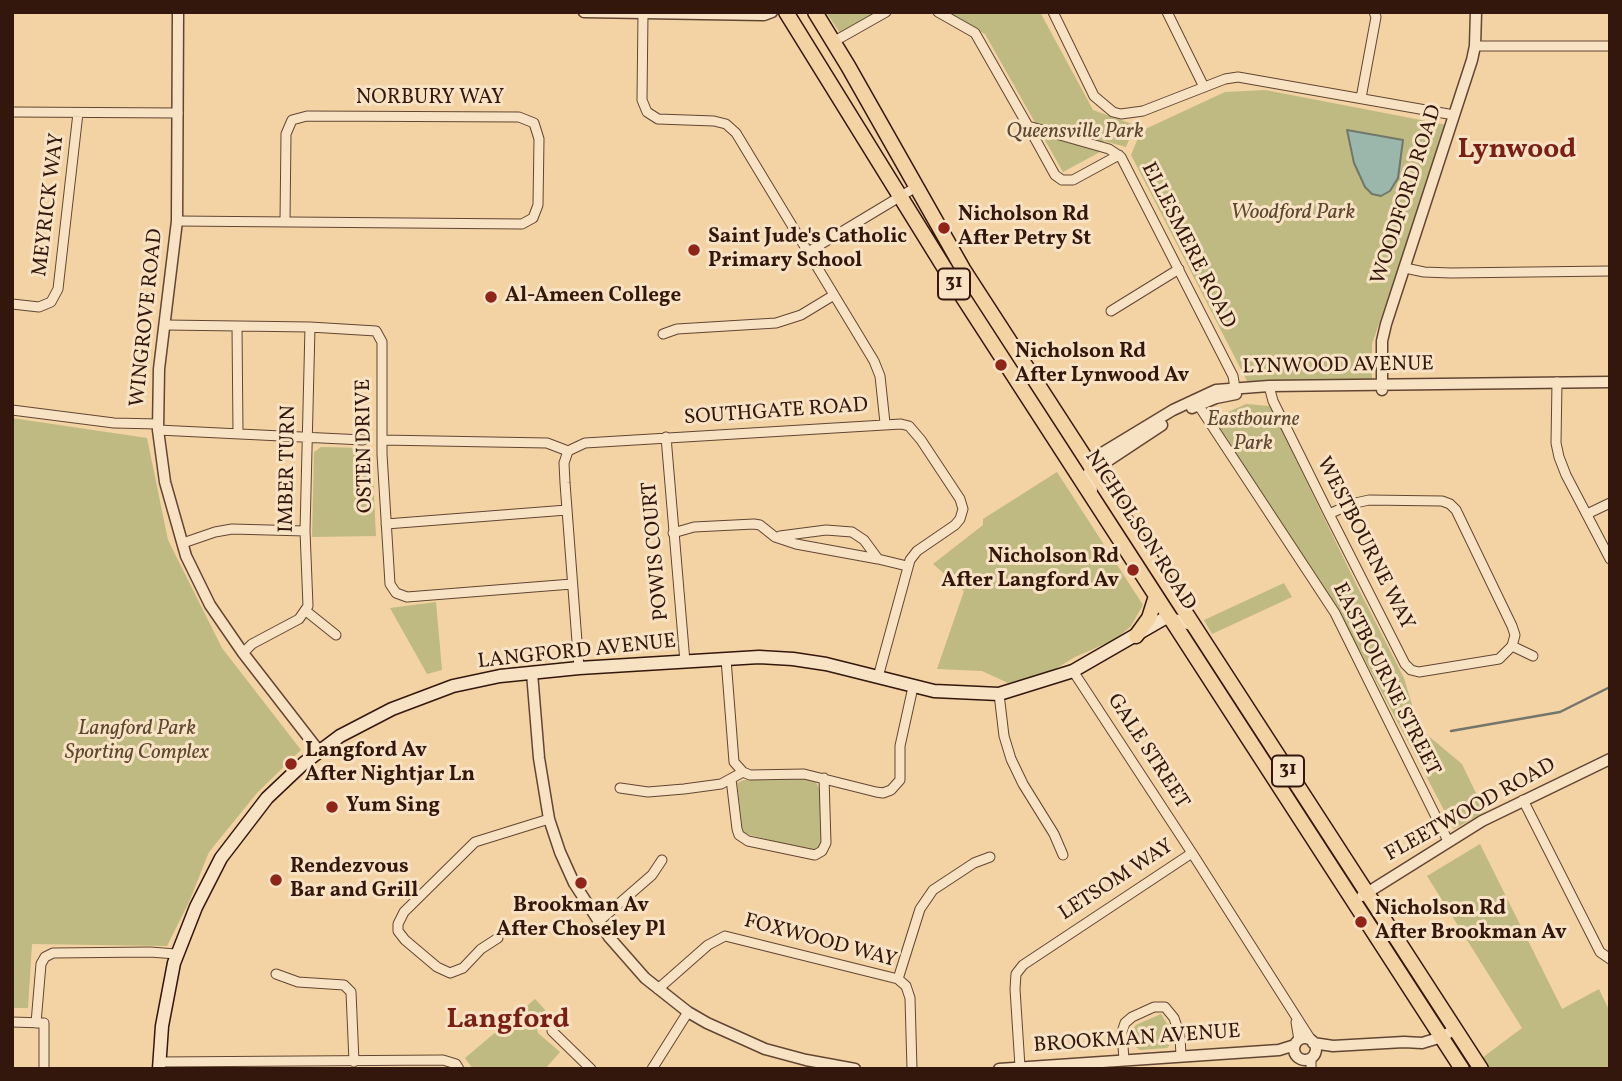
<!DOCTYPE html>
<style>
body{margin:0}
#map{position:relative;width:1622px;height:1081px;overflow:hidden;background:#f3d2a4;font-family:Vollkorn,serif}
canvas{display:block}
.frame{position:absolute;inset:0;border:14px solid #33170c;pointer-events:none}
</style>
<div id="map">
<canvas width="1622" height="1081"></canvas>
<div class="frame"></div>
</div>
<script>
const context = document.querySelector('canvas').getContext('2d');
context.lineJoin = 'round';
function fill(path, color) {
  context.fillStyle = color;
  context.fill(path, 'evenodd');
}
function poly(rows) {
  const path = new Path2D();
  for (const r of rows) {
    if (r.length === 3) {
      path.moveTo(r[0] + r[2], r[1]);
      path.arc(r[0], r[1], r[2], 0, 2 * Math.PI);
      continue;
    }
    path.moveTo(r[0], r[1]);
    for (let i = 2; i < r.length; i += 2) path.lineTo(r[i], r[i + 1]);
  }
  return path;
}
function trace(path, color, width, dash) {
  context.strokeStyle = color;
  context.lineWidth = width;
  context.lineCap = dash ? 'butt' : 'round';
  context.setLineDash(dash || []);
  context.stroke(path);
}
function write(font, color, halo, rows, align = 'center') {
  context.font = font + ' Vollkorn,serif';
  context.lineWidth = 6;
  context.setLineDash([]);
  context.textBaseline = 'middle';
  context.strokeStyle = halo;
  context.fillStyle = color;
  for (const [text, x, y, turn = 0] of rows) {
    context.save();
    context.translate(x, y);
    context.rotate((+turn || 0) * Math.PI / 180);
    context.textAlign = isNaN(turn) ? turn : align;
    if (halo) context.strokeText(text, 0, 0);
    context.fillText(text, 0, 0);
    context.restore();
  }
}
fill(poly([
 [826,12,881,12,840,33],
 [945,12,1040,12,1093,110,1135,125,1126,147,1104,141,1100,152,1063,172,985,34],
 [1265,90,1447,125,1372,344,1372,382,1248,383,1131,155,1141,131,1225,92],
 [1246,404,1270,406,1357,586,1404,678,1419,728,1462,764,1485,812,1454,829,1358,647,1322,587,1210,420],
 [12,418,147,438,168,540,222,648,301,750,257,793,209,852,189,902,167,946,32,944,28,1008,12,1008],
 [321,447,365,448,372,455,376,536,312,537,314,452],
 [1057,472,1143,605,1131,626,1116,639,1075,657,1050,672,1008,683,982,671,937,669,964,591,933,564,983,525,983,519],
 [1284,583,1292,597,1212,634,1204,620],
 [436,602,442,670,427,674,390,608],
 [800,778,815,781,820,790,823,845,817,853,743,833,737,783,744,780],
 [1480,844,1562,1009,1599,989,1610,1012,1610,1069,1489,1069,1482,1058,1522,1028,1427,876],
 [535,999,547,1012,535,1022,538,1033,560,1052,545,1069,473,1069,465,1058],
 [1161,1014,1169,1027,1172,1043,1167,1048,1140,1050,1132,1044,1131,1031,1136,1025]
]), '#bfba82');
const water = poly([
 [1347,130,1403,140,1398,178,1390,191,1381,196,1372,194,1365,187,1354,163,1347,130]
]);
fill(water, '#9bb7ab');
trace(water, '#71776b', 2);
trace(poly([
 [1451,731,1560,712,1610,687]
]), '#71776b', 2.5);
const minor = poly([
 [938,12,975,33,1028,126,1109,149,1121,157,1233,376,1236,394],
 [1053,12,1094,96,1113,112,1121,114,1143,111,1225,79,1238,77,1454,115],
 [1167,12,1204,87],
 [643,13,642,100,647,112,658,119,714,121,726,124,736,133,874,361,880,376,885,423],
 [833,42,886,12],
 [1475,46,1610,46],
 [1361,98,1376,17,1374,12],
 [12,112,178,113],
 [1028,126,1055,175,1062,180,1073,180,1119,155],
 [177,221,522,224,533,218,538,205,539,139,534,123,519,117,307,116,292,120,286,134,285,221],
 [808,252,916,187],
 [1405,268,1424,272,1451,273,1610,271],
 [12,304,39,307,51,302,58,289,78,113],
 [1111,311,1179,269],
 [166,325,310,327,376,331,382,342,382,454,390,584,396,593,407,597,572,584],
 [237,326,238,433],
 [663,334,677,329,776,323,801,315,834,295],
 [1557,382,1556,443,1559,457,1566,475,1610,559],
 [1269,386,1273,401,1329,514,1405,664,1411,670,1419,672,1499,659,1512,646,1515,635,1512,626,1456,510,1450,504,1442,501,1369,500,1351,504,1329,514],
 [1195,400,1335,613,1448,841],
 [12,410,114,423,158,424],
 [158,430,363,440],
 [666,437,685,662],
 [382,440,547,443,568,451],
 [1587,514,1610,503],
 [386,524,567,510],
 [673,533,694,527,754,524,760,525,775,537,796,544,878,559],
 [780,536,826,530,852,532,864,540,878,559,907,566],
 [183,543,215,532,232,529,305,531],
 [306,611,336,635],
 [1512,646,1533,656],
 [243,653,252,644,299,619,308,606,305,531,310,327],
 [726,659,734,762,743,772,750,775,804,774,876,792,883,793,891,790,900,780,900,746,913,687],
 [579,668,565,483,564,463,568,451,585,443,901,424,909,426,921,440,960,499,963,509,960,519,955,525,917,551,910,560,878,677],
 [1073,671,1192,853],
 [999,694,1004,736,1011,759,1023,784,1054,834,1063,855],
 [731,779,737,829,739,835,748,841,815,855,822,851,826,843,824,778],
 [620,788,648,792,684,789,721,784,743,772],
 [1523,800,1600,952,1610,959],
 [598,922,652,875,662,860],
 [498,938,481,949,463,968,450,973,437,967,405,940,398,931,398,924,404,912,475,842,549,819],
 [276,974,298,982,344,985,351,992,354,1062],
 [898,979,920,909,933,890,974,863,990,857],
 [658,989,708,945,725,936,898,979,906,986,910,998,912,1069],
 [12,1022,44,1023,44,1069],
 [1296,1022,1299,1040],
 [36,1023,41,964,45,957,53,953,150,952,176,954],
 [552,1031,591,1069],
 [1311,1058,1311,1069],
 [1124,1060,1122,1032,1125,1023,1132,1017,1154,1007,1165,1007,1174,1018,1180,1036,1181,1056],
 [159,1062,443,1060,456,1064,459,1069],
 [1020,1067,1015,989,1016,974,1023,965,1192,853,1311,1040],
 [652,1069,688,1012]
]);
const tertiary = poly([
 [178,12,177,221,159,369,158,430,165,482,186,556,210,605,243,653,319,751],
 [584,12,764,15,772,12],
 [1382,390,1382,341,1386,324,1472,60,1475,46,1476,12],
 [1192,408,1216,398,1236,394],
 [1089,467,1103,464,1162,425],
 [1092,490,1088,474,1097,456,1173,410,1216,390,1269,386,1610,382],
 [532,673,539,758,549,819,560,852,574,883,609,937,645,978,688,1012,707,1023,765,1049,806,1060,855,1069],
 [1362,896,1482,821,1610,759],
 [1305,1049,11],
 [1313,1043,1333,1046,1404,1042,1422,1043,1442,1037,1455,1029],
 [999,1069,1279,1050,1295,1045]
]);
const secondary = poly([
 [159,1069,162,1026,174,963,196,907,221,858,267,798,304,763,340,736,392,709,453,686,500,676,579,668,759,657,793,659,826,664,934,691,999,694,1073,671,1165,618,1192,624]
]);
const primary = poly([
 [786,12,955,285,1462,1069],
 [815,12,848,66,963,269,1481,1069],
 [1136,636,1149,618,1156,596]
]);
trace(minor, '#634632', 11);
trace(tertiary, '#634632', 13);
trace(secondary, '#33170c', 15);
trace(primary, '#33170c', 17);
trace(minor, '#f7e2c4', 9);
trace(tertiary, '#f7e2c4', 10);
trace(secondary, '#f7e2c4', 12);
trace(primary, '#f3d2a4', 14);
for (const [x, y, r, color] of [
 [944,228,7,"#8f2418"],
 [694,250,7,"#8f2418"],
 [491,297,7,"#8f2418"],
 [1001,365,7,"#8f2418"],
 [1133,570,7,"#8f2418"],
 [291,764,7,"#8f2418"],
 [332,807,7,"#8f2418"],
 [276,880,7,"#8f2418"],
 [581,883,7,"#8f2418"],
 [1361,922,7,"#8f2418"]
]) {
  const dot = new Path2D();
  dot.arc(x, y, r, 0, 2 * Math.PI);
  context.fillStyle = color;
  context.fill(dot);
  trace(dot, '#f7e2c4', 2.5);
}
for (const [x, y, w] of [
 [954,284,32],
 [1288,771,32]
]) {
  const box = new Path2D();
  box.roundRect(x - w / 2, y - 15.5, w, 31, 5);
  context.fillStyle = '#f7e2c4';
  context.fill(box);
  trace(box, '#33170c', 2);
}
write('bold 19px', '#33170c', null, [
 ["31",954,284],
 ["31",1288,771]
]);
write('21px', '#33170c', '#f7e2c4', [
 ["NORBURY WAY",430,99],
 ["WOODFORD ROAD",1408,195,-72],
 ["MEYRICK WAY",50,205,-83],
 ["ELLESMERE ROAD",1187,246,63],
 ["WINGROVE ROAD",148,318,-84],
 ["LYNWOOD AVENUE",1338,367,-1],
 ["SOUTHGATE ROAD",776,413,-4],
 ["OSTEN DRIVE",366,446,-91],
 ["IMBER TURN",289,469,-89],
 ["NICHOLSON ROAD",1139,531,57],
 ["WESTBOURNE WAY",1364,544,63],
 ["POWIS COURT",657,551,-95],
 ["LANGFORD AVENUE",577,653,-6],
 ["EASTBOURNE STREET",1385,680,63],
 ["GALE STREET",1147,752,57],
 ["FLEETWOOD ROAD",1471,811,-29],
 ["LETSOM WAY",1117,881,-33],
 ["FOXWOOD WAY",820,942,15],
 ["BROOKMAN AVENUE",1137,1040,-4]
]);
write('italic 21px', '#5d482f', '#f7e2c4', [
 ["Queensville Park",1075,133],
 ["Woodford Park",1293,214],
 ["Eastbourne",1253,421],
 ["Park",1253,445],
 ["Langford Park",137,730],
 ["Sporting Complex",137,754]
]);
write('bold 21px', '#33170c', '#f7e2c4', [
 ["Nicholson Rd",958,216],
 ["After Petry St",958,240],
 ["Saint Jude's Catholic",708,238],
 ["Primary School",708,262],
 ["Al-Ameen College",505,297],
 ["Nicholson Rd",1015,353],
 ["After Lynwood Av",1015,377],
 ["Nicholson Rd",1119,558,"right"],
 ["After Langford Av",1119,582,"right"],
 ["Langford Av",305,752],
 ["After Nightjar Ln",305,776],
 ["Yum Sing",346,807],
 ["Rendezvous",290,868],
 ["Bar and Grill",290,892],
 ["Brookman Av",581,907,"center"],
 ["After Choseley Pl",581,931,"center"],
 ["Nicholson Rd",1375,910],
 ["After Brookman Av",1375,934]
], 'left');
write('bold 28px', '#7a1f14', '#f7e2c4', [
 ["Lynwood",1517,152],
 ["Langford",508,1022]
]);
</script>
